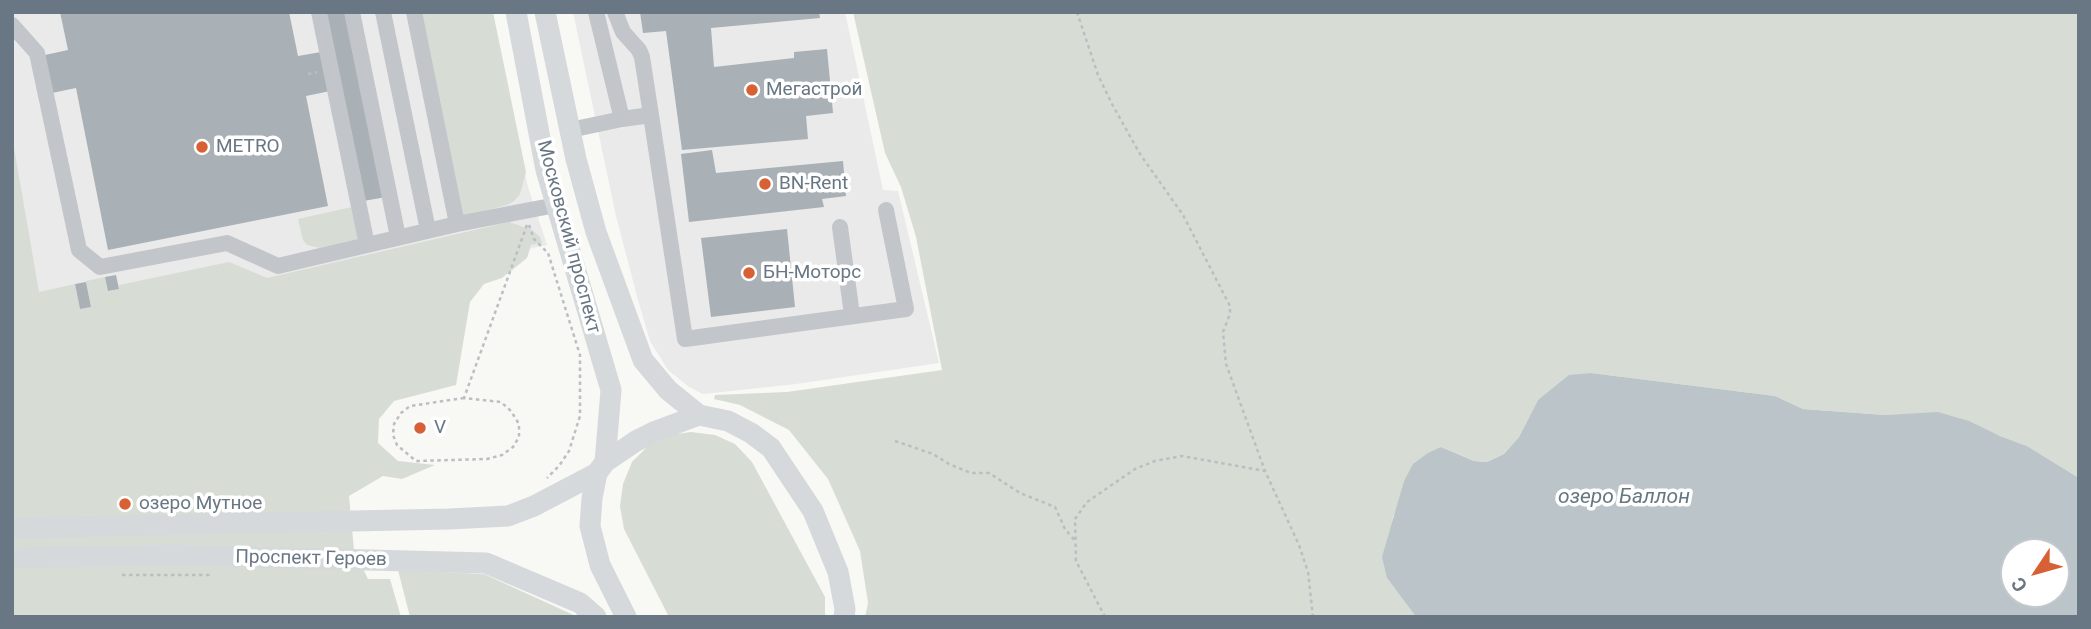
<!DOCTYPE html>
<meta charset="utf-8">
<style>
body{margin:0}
#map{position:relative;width:2091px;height:629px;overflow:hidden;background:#f8f8f5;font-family:Roboto,sans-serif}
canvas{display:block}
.frame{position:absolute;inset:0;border:14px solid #697784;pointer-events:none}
.north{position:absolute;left:2000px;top:538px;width:70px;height:70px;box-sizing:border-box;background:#fff;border:2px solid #c3c9ce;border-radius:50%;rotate:234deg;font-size:19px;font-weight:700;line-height:28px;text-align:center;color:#697784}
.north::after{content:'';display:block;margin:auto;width:24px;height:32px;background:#d86035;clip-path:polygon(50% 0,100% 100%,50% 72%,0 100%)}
</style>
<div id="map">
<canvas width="2091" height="629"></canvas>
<div class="frame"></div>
<div class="north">С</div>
</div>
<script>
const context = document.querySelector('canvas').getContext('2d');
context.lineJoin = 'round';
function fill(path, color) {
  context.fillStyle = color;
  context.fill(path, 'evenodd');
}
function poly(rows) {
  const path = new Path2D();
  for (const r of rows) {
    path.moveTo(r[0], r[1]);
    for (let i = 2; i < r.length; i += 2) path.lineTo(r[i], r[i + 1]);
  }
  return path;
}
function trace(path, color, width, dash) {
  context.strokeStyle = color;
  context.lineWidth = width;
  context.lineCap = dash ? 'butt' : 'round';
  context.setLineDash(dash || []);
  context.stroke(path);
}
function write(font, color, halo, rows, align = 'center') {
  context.font = font + ' Roboto,sans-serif';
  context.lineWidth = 7;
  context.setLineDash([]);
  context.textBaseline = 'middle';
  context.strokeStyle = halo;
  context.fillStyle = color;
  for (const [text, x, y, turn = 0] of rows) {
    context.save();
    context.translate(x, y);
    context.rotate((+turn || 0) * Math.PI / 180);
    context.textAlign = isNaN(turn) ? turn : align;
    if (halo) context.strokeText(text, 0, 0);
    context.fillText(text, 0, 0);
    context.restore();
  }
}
fill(poly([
 [12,12,490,12,528,187,547,245,49,352,12,146],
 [573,12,845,12,883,190,898,191,939,363,796,384,703,394,689,387,668,370,650,341,638,300,616,216]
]), '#e9eae9');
fill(poly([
 [420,12,493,12,526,172,520,194,514,201,507,205,462,217],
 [853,12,2079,12,2079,478,2027,446,1938,413,1885,415,1803,409,1775,396,1591,373,1538,400,1519,437,1504,454,1487,462,1474,461,1441,447,1404,481,1398,508,1393,517,1387,578,1416,617,865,617,868,603,860,551,828,479,789,430,740,405,714,399,715,395,787,392,942,370,916,237,901,187,885,153],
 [12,136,39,292,75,284,80,309,91,307,86,281,105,277,109,291,119,289,119,285,229,262,267,278,509,222,532,230,540,237,542,243,531,245,527,258,502,278,484,284,470,302,456,385,394,401,379,419,378,443,398,461,435,465,402,479,383,476,349,496,354,550,368,579,390,579,401,617,12,617],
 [352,207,358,239,320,248,307,245,303,240,298,219],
 [691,432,715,435,735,444,752,462,825,597,825,617,669,617,624,529,620,506,623,484,632,462,648,446,669,435],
 [398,570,484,574,578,617,410,617]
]), '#d7ddd5');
fill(poly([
 [1591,373,1775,396,1803,409,1885,415,1938,412,1969,421,2000,436,2027,446,2079,478,2079,617,1416,617,1387,578,1382,557,1404,481,1413,464,1428,453,1441,447,1474,461,1487,462,1504,454,1519,437,1538,400,1569,375],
 [2014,552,2056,552,2056,594,2014,594]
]), '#bbc4c9');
fill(poly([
 [60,12,289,12,298,56,327,51,319,12,347,12,386,197,358,202,335,90,306,96,328,206,108,250,76,88,52,93,45,55,68,50],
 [640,12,819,12,820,18,711,28,714,67,794,58,794,52,827,49,833,113,806,116,808,139,682,150,666,31,643,33],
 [712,150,716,173,843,161,846,196,822,199,824,207,689,222,681,154],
 [787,229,795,307,711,317,701,238],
 [116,275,119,289,108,291,105,277],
 [86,282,91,307,80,309,75,284]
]), '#a9b0b6');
trace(poly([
 [1077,12,1098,75,1112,104,1140,154,1183,215,1230,306,1230,314,1223,332,1226,364,1265,471,1299,545,1308,572,1313,617],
 [308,74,317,72],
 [529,225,534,239,548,253,580,355,580,416,569,451,559,466,547,478],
 [464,398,410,406,401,413,394,424,393,435,397,445,416,461,487,459,502,455,513,447,519,437,519,424,511,411,501,402,464,398,527,225],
 [895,441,933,454,949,464,971,473,989,473,1020,493,1055,507,1065,529,1076,542],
 [122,575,213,575],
 [1105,617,1076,561,1075,519,1087,502,1135,469,1155,461,1182,456,1265,471]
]), '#bcbec1', 2.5, [3.5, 3.5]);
trace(poly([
 [319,12,367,245,457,224,556,205],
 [352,12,398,237],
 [383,12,428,230],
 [414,12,457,224],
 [596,12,622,119,651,115,642,57,639,50,623,32,615,12],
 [12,25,37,53,79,250,100,267,227,243,278,266,367,245],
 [651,115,685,339,906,309,886,210],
 [570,130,622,119],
 [840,227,852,315]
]), '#c2c5c9', 16);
trace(poly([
 [516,12,546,170,611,390,605,462],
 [545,12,576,159,596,232,643,360,668,390,699,415],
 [12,528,449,519,508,516,534,506,597,473],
 [12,558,176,555,486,563,580,603,596,617],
 [626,617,600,565,590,526,592,498,597,473,605,462,636,441,656,431,699,415,728,421,751,433,771,448,813,511,838,572,845,609,844,617]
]), '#d5d9dc', 21);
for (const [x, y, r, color] of [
 [752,90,7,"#d86035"],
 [202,147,7,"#d86035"],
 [765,184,7,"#d86035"],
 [749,273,7,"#d86035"],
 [420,428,7,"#d86035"],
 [125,504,7,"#d86035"]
]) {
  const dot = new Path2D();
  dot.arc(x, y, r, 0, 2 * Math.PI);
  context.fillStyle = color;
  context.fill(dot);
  trace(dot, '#fff', 2.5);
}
write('19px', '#697784', '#fff', [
 ["Мегастрой",766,90],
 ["METRO",216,147],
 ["BN-Rent",779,184],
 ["БН-Моторс",763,273],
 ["V",434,428],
 ["озеро Мутное",139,504]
], 'left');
write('19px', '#697784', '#fff', [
 ["Московский проспект",568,237,75],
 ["Проспект Героев",311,559,1]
]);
write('italic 21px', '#657880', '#fff', [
 ["озеро Баллон",1624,498]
]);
</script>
